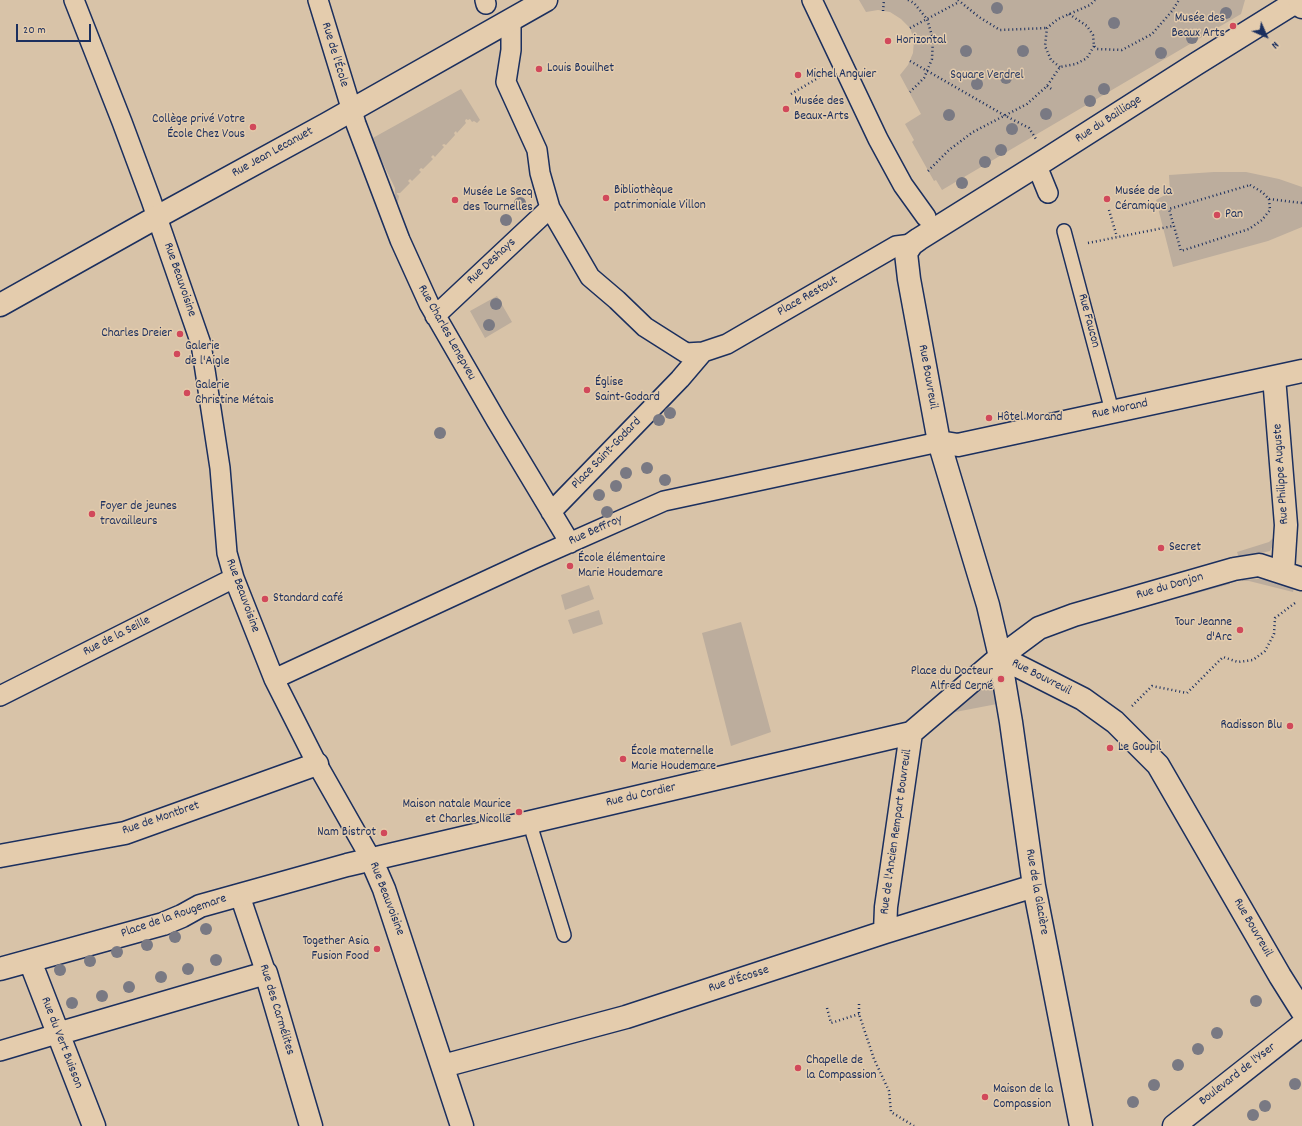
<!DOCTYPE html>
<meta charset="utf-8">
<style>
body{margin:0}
#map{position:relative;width:1302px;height:1126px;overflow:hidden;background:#d8c3a8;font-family:Dekko,sans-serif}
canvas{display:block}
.north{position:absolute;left:1246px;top:16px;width:40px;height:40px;-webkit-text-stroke:3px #e4ccad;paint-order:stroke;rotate:135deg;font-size:11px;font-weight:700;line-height:16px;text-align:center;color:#1b2f5e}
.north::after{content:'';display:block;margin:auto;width:14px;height:18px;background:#1b2f5e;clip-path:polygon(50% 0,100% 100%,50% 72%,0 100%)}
.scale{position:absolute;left:16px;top:24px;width:75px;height:18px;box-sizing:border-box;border:2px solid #1b2f5e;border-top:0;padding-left:5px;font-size:12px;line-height:14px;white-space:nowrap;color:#1b2f5e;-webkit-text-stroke:3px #e4ccad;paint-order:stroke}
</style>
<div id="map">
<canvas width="1302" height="1126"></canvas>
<div class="north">N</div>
<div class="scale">20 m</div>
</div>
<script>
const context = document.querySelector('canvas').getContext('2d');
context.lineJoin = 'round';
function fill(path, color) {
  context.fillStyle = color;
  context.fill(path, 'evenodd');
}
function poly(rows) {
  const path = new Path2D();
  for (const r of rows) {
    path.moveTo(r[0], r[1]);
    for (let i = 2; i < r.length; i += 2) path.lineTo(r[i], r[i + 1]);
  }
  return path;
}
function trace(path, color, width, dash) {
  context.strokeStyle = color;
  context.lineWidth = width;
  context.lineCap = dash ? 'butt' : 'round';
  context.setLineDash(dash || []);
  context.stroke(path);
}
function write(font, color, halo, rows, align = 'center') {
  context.font = font + ' Dekko,sans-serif';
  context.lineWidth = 3;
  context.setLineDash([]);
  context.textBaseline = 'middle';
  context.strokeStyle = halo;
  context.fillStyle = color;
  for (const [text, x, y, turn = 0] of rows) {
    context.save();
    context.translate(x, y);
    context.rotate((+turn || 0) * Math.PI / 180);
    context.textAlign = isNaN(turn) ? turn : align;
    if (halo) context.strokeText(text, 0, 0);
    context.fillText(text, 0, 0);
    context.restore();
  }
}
fill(poly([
 [859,0,1245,0,1241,14,942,190,936,180,934,181,912,142,914,140,905,124,921,114,900,75,908,65,913,53,914,40,910,28,901,19,890,12,878,10,866,12],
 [461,89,480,120,477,123,474,121,472,122,470,119,468,120,466,119,465,121,466,123,457,133,456,131,454,133,455,135,446,145,444,144,442,145,444,147,435,157,433,155,431,157,433,159,423,169,421,168,419,170,421,172,412,181,410,179,408,181,410,183,400,193,397,193,397,194,399,196,397,207,395,208,395,188,371,139],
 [1214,172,1246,172,1279,179,1302,187,1302,227,1268,241,1173,267,1156,200,1170,192,1169,175],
 [497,296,512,322,485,338,470,311],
 [1276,535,1275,542,1270,551,1239,558,1237,552,1269,542],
 [1258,579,1268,580,1294,586,1293,592,1249,581,1242,581,1242,580],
 [1229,580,1230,584,1187,596,1185,591],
 [589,585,594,599,565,610,561,595],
 [1159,599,1160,603,1096,622,1095,617],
 [599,610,603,624,573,634,568,620],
 [741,622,771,732,731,746,702,633],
 [991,677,993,679,997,704,950,713]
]), '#bcad9d');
const service = poly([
 [1064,231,1112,411],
 [531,823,533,834,564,935]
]);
const pedestrian = poly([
 [74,0,122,122,151,200,201,344,220,468,227,553,234,578,274,679,317,764,371,859],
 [318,0,356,124,400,240,429,304,496,420,570,543],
 [485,0,486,4],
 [812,0,878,139,903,185,926,217],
 [511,20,511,50,506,82,537,150,540,173,550,208,590,277,617,300,645,327,686,353,703,352,727,344,896,246,912,244],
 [1037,166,1048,193],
 [435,316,550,208],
 [551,512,680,379,703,352],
 [274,679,533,559,664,501,939,442],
 [0,696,234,578],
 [240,896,266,973],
 [0,1051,57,1034]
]);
const minor = poly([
 [1274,377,1286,525,1283,572],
 [939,442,958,445,1302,371],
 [1000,657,1083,699,1115,722,1158,765,1280,976,1302,1011],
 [0,856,125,833,317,764],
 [371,859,384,889,462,1126],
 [885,932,886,907,911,733],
 [30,961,94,1126],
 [0,969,163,924,182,916,200,906,347,865,911,733,1000,657,1039,628,1074,615,1234,569,1259,565,1302,579],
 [57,1034,266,973,311,1126],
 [443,1066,626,1017,885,932,1034,886],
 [1081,1126,1034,886,1011,722,1000,657,988,605,939,442,909,279,906,253,912,244,919,239,1047,159,1196,64,1299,0]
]);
const tertiary = poly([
 [1299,0,1302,7],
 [0,305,157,217,327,124,546,0]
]);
const primary = poly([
 [1174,1126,1302,1025]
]);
trace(service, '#1b2f5e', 16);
trace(pedestrian, '#1b2f5e', 22);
trace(minor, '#1b2f5e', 25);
trace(tertiary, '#1b2f5e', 25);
trace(primary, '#1b2f5e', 25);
trace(poly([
 [908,0,914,3,927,19,933,39,932,59,924,78,910,92],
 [958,0,979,17,1000,30,1047,28],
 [883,11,884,0],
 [1069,14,1087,26,1093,35,1094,46,1097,49,1122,50,1152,34,1172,11,1179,0],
 [910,28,959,2],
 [910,61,1004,115,1029,128,1036,139],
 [1060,67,1051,60,1045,46,1047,28,1058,19,1090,5,1095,0],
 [1047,86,1053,90],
 [791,94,823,75],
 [928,171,949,150,973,132,1027,104,1047,86,1060,67,1076,64,1087,58,1094,46],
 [1250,185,1262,192,1269,199,1270,210,1262,220,1249,229,1181,251,1169,209,1250,185],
 [1269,199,1302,203],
 [1109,210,1117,237],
 [1088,243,1173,226],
 [1132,706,1152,686,1187,693,1223,657,1238,662,1253,660,1265,651,1274,634,1275,618,1295,603],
 [859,1004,859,1014,874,1059,889,1091,891,1112,914,1126],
 [827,1008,831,1023,859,1014]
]), '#1b2f5e', 2.5, [1, 3]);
trace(service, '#e4ccad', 13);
trace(pedestrian, '#e4ccad', 19);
trace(minor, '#e4ccad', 22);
trace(tertiary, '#e4ccad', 22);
trace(primary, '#e4ccad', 22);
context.fillStyle = '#797983';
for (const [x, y] of [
 [997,8],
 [1226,13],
 [1114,23],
 [1192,38],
 [966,51],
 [1023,51],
 [1161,53],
 [1006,78],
 [977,84],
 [1104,89],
 [1090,101],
 [1046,114],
 [949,115],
 [1012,129],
 [1001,150],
 [985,162],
 [962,183],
 [520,203],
 [506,220],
 [496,304],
 [489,325],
 [670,413],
 [659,420],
 [440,433],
 [647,468],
 [626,473],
 [665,480],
 [616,486],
 [599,495],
 [607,512],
 [206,929],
 [175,937],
 [147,945],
 [117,952],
 [216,960],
 [90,961],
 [188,969],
 [60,970],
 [161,977],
 [129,987],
 [102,996],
 [1256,1001],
 [72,1003],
 [1217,1033],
 [1198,1049],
 [1178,1065],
 [1295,1084],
 [1154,1085],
 [1133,1102],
 [1265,1106],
 [1253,1115]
]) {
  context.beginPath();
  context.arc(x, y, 6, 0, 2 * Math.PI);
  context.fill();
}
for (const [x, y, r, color] of [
 [1233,26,4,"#d1495b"],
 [888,41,4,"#d1495b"],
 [539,69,4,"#d1495b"],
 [798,75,4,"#d1495b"],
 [786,109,4,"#d1495b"],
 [253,127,4,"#d1495b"],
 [606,198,4,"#d1495b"],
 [1107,199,4,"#d1495b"],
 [455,200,4,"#d1495b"],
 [1217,215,4,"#d1495b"],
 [180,334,4,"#d1495b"],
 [177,354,4,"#d1495b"],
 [587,390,4,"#d1495b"],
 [187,393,4,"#d1495b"],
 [989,418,4,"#d1495b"],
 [92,514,4,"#d1495b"],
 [1161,548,4,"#d1495b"],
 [570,566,4,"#d1495b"],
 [265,599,4,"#d1495b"],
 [1240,630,4,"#d1495b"],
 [1001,679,4,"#d1495b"],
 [1290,726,4,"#d1495b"],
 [1110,748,4,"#d1495b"],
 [623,759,4,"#d1495b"],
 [519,812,4,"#d1495b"],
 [384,833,4,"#d1495b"],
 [377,949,4,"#d1495b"],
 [798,1068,4,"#d1495b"],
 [985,1097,4,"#d1495b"]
]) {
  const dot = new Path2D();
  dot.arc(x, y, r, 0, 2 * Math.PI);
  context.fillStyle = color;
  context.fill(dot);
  trace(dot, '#e4ccad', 1.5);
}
write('13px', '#1b2f5e', '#e4ccad', [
 ["Musée des",1225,19,"right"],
 ["Beaux Arts",1225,34,"right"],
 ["Horizontal",896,41],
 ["Louis Bouilhet",547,69],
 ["Michel Anguier",806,75],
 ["Musée des",794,102],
 ["Beaux-Arts",794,117],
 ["Collège privé Votre",245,120,"right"],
 ["École Chez Vous",245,135,"right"],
 ["Bibliothèque",614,191],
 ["patrimoniale Villon",614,206],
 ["Musée de la",1115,192],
 ["Céramique",1115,207],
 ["Musée Le Secq",463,193],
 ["des Tournelles",463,208],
 ["Pan",1225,215],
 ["Charles Dreier",172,334,"right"],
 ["Galerie",185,347],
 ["de l'Aigle",185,362],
 ["Église",595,383],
 ["Saint-Godard",595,398],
 ["Galerie",195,386],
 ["Christine Métais",195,401],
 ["Hôtel Morand",997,418],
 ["Foyer de jeunes",100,507],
 ["travailleurs",100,522],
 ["Secret",1169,548],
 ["École élémentaire",578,559],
 ["Marie Houdemare",578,574],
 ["Standard café",273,599],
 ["Tour Jeanne",1232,623,"right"],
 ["d'Arc",1232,638,"right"],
 ["Place du Docteur",993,672,"right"],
 ["Alfred Cerné",993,687,"right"],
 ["Radisson Blu",1282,726,"right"],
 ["Le Goupil",1118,748],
 ["École maternelle",631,752],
 ["Marie Houdemare",631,767],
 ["Maison natale Maurice",511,805,"right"],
 ["et Charles Nicolle",511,820,"right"],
 ["Nam Bistrot",376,833,"right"],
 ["Together Asia",369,942,"right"],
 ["Fusion Food",369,957,"right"],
 ["Chapelle de",806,1061],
 ["la Compassion",806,1076],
 ["Maison de la",993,1090],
 ["Compassion",993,1105]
], 'left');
write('13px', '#1b2f5e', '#e4ccad', [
 ["Rue de l'École",334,55,73],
 ["Rue du Bailliage",1109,120,-33],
 ["Rue Jean Lecanuet",273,153,-29],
 ["Rue Deshays",492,262,-43],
 ["Rue Beauvoisine",179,280,71],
 ["Place Restout",808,297,-30],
 ["Rue Faucon",1088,321,75],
 ["Rue Charles Lenepveu",446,333,61],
 ["Rue Bouvreuil",927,377,80],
 ["Rue Morand",1120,410,-12],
 ["Place Saint-Godard",607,454,-46],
 ["Rue Philippe Auguste",1282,474,-94],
 ["Rue Beffroy",596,531,-24],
 ["Rue du Donjon",1170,587,-16],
 ["Rue Beauvoisine",242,596,70],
 ["Rue de la Seille",117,637,-27],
 ["Rue Bouvreuil",1041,678,27],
 ["Rue du Cordier",641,796,-13],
 ["Rue de Montbret",161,819,-19],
 ["Rue de l'Ancien Rempart Bouvreuil",897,832,-82],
 ["Rue de la Glacière",1036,892,80],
 ["Rue Beauvoisine",386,899,69],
 ["Place de la Rougemare",174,917,-19],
 ["Rue Bouvreuil",1252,928,60],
 ["Rue d'Écosse",739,980,-18],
 ["Rue des Carmélites",276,1010,73],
 ["Rue du Vert Buisson",61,1043,69],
 ["Boulevard de l'Yser",1238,1075,-38]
]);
write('13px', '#2b3c64', '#e4ccad', [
 ["Square Verdrel",987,76]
]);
</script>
